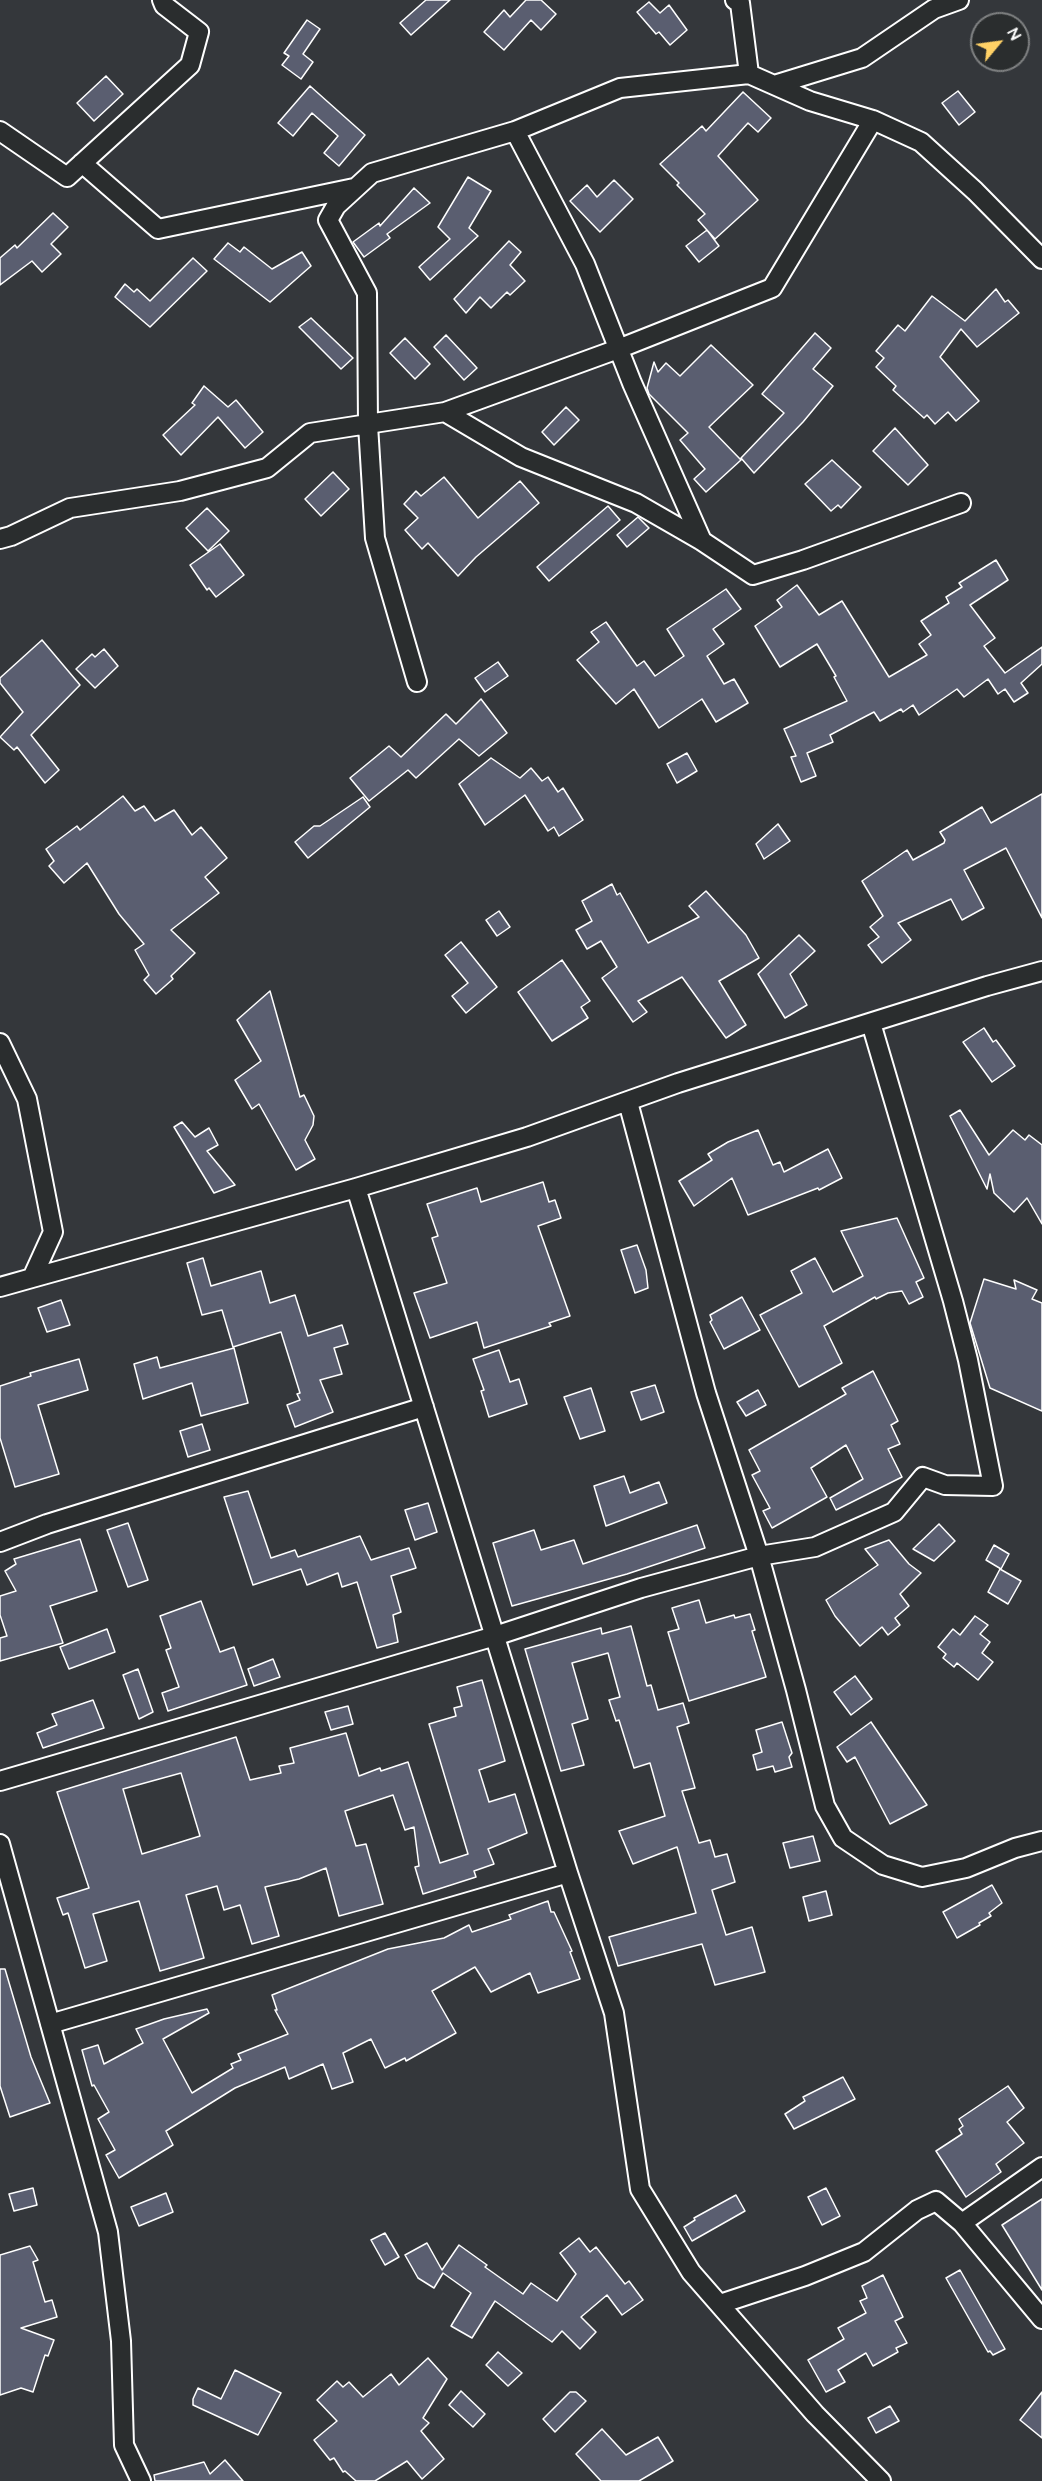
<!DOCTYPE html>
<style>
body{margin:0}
#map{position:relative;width:1042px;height:2481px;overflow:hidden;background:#34373b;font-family:"Architects Daughter",sans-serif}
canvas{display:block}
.north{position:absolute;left:970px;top:12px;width:60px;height:60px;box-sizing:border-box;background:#2a2d2e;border:2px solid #7f8182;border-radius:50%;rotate:61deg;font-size:16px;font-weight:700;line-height:24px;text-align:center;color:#fff}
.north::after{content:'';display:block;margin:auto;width:21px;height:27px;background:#ffd166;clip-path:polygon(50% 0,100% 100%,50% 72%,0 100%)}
</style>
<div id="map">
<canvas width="1042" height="2481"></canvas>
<div class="north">N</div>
</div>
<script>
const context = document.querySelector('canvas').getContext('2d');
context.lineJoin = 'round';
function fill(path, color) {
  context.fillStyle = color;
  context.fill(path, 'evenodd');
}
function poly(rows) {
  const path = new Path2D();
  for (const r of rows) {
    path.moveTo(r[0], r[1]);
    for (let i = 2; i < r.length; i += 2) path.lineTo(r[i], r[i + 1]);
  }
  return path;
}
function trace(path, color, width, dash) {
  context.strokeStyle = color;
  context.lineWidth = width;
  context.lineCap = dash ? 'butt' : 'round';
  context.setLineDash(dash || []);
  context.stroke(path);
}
const building = poly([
 [426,0,450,0,411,35,400,23,426,0],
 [526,0,541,0,556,14,541,30,531,20,504,50,484,32,504,10,510,17,526,0],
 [649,2,660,13,669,5,687,30,670,45,659,32,656,34,637,12,649,2],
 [307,20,320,29,303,54,313,62,301,79,282,65,289,56,284,53,307,20],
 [106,76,123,94,94,121,77,103,106,76],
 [310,86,365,135,339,166,324,153,338,136,312,113,293,136,278,123,310,86],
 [958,91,975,112,959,125,942,103,958,91],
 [743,92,771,118,758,132,748,123,718,156,758,200,715,239,698,220,705,214,677,185,679,183,660,164,702,126,706,131,743,92],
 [468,177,491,191,469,228,478,236,430,280,419,267,450,239,438,227,468,177],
 [614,180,633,199,600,232,570,201,587,185,597,197,614,180],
 [414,188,430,203,387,234,390,238,364,257,353,242,379,223,380,226,414,188],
 [53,213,68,227,51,244,61,254,42,272,32,261,0,285,0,258,15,245,17,248,53,213],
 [707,230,719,246,699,262,686,246,707,230],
 [509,241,521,252,510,265,525,281,510,295,507,292,491,308,480,297,466,313,454,299,509,241],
 [228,243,240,252,244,247,272,269,302,252,311,266,270,302,214,259,228,243],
 [193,258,207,271,150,327,115,297,125,284,134,292,137,289,150,301,193,258],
 [996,289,1005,302,1008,300,1019,313,977,347,961,329,940,357,979,401,956,421,948,412,935,424,927,415,924,418,893,390,896,386,876,367,884,358,876,351,898,325,905,331,932,296,965,321,996,289],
 [311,318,353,358,341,369,299,327,311,318],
 [815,333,831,348,813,369,833,386,803,422,754,473,741,458,784,413,762,394,815,333],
 [446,335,477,368,464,380,434,347,446,335],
 [405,338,430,364,415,379,390,353,405,338],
 [711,345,753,385,709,427,741,460,706,492,694,479,705,469,680,440,688,433,649,394,647,388,654,362,658,372,666,363,680,376,711,345],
 [204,386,228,407,236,400,263,432,245,448,218,417,181,455,163,435,195,405,192,403,204,386],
 [566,407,579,420,554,445,542,432,566,407],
 [895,428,928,465,908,485,873,451,895,428],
 [832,460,861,487,841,508,838,505,831,511,805,484,832,460],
 [333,472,349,489,321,516,305,499,333,472],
 [444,477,478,518,520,481,539,503,476,557,458,576,428,543,422,549,405,530,418,518,404,504,416,491,421,496,444,477],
 [608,506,620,520,549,581,537,567,608,506],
 [207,508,229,531,208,551,186,528,207,508],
 [638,517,649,528,627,547,617,535,638,517],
 [220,544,244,575,216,597,209,588,207,590,190,565,220,544],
 [996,560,1008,580,970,605,995,638,984,646,1005,673,1042,647,1042,664,1021,683,1028,693,1014,702,1005,689,998,694,988,679,964,697,957,689,919,715,913,705,903,712,901,709,880,721,874,712,830,735,833,742,807,753,816,776,801,782,791,757,796,756,784,729,847,701,834,677,836,676,817,644,780,667,755,626,782,607,777,600,797,585,819,615,842,601,889,677,927,655,919,644,931,635,921,621,949,603,946,597,962,587,959,583,996,560],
 [726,589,741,609,713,629,724,644,707,656,724,684,734,679,748,703,716,722,702,699,659,728,634,689,616,704,577,660,599,642,591,632,606,622,637,666,644,661,655,676,684,656,667,629,726,589],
 [42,640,80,685,31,735,59,770,45,783,17,747,14,750,0,737,23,712,0,683,0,678,42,640],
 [104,649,118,666,95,688,76,669,92,654,95,657,104,649],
 [498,662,508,676,485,692,475,678,498,662],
 [481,699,507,733,479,756,459,739,416,778,408,770,369,801,350,778,389,746,401,757,446,714,456,724,481,699],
 [687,753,697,771,677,783,667,764,687,753],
 [491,758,520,778,531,768,542,781,548,777,558,792,563,788,583,820,559,836,554,827,548,831,525,795,485,825,459,784,491,758],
 [1042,794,1042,918,1006,848,964,870,984,908,962,920,951,899,898,923,911,940,882,963,868,945,879,937,870,927,883,916,862,881,907,850,913,860,944,843,945,840,940,832,982,807,991,823,1042,794],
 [123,796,135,811,144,806,155,821,174,810,192,835,201,827,227,858,205,877,219,893,171,930,195,953,171,976,173,979,156,994,144,980,149,975,135,950,144,944,119,914,87,863,64,883,49,866,54,861,46,849,77,826,80,830,123,796],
 [363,797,370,807,308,858,295,842,314,826,320,826,363,797],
 [778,824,790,841,764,859,756,844,778,824],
 [612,884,617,895,620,893,648,943,699,917,689,906,706,891,746,935,759,958,719,981,746,1025,726,1038,682,977,638,1001,647,1012,633,1022,602,978,617,967,601,941,587,949,576,930,592,921,582,901,612,884],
 [499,911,510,927,497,936,486,920,499,911],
 [799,935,815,951,790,974,807,1005,785,1018,758,974,799,935],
 [461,942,497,987,466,1013,452,996,468,983,445,955,461,942],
 [562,960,590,1001,581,1007,588,1018,552,1041,518,992,562,960],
 [270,991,300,1097,304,1095,314,1116,313,1125,305,1140,315,1159,296,1170,259,1104,252,1109,235,1080,261,1061,237,1020,270,991],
 [984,1028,993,1042,996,1040,1015,1066,992,1082,963,1042,984,1028],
 [960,1110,989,1155,1013,1130,1025,1140,1029,1135,1042,1145,1042,1224,1027,1198,1014,1212,994,1193,990,1174,987,1189,950,1116,960,1110],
 [182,1122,195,1137,209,1128,218,1145,207,1151,235,1185,214,1193,174,1127,182,1122],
 [758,1130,773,1165,780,1162,784,1172,828,1149,842,1178,819,1190,818,1188,748,1215,732,1178,694,1206,679,1181,712,1160,708,1154,728,1142,758,1130],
 [543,1182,549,1202,555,1200,561,1218,538,1226,570,1316,549,1323,551,1326,484,1348,477,1322,430,1338,414,1293,447,1283,432,1238,438,1236,427,1204,477,1188,481,1202,543,1182],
 [897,1218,924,1278,916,1282,923,1297,909,1304,902,1291,888,1293,876,1299,875,1297,824,1326,842,1363,799,1387,760,1315,802,1293,791,1271,815,1258,833,1292,863,1276,841,1231,897,1218],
 [637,1245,646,1270,648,1288,635,1293,621,1250,637,1245],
 [203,1258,211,1286,261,1271,270,1303,295,1295,308,1336,342,1325,348,1344,334,1348,342,1374,320,1380,333,1412,295,1427,287,1405,300,1400,297,1394,300,1393,281,1332,233,1347,222,1310,202,1315,187,1263,203,1258],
 [984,1279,1016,1289,1014,1280,1037,1290,1032,1299,1042,1303,1042,1411,990,1388,970,1323,984,1279],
 [742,1297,760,1330,724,1349,710,1322,712,1320,710,1315,742,1297],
 [61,1300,70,1325,47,1332,38,1308,61,1300],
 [234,1348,248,1403,201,1416,192,1383,143,1399,134,1364,157,1357,160,1368,234,1348],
 [499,1350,510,1382,519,1379,527,1404,489,1417,481,1391,484,1390,473,1359,499,1350],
 [79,1359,88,1390,38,1405,59,1474,15,1487,0,1438,0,1386,31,1376,30,1373,79,1359],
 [873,1371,898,1421,891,1425,900,1444,888,1449,902,1477,836,1510,830,1498,863,1479,846,1445,811,1468,827,1497,772,1528,763,1511,770,1508,752,1475,760,1471,749,1450,846,1394,842,1388,873,1371],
 [655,1385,664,1412,641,1420,631,1392,655,1385],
 [591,1388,605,1431,580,1439,564,1397,591,1388],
 [758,1390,766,1405,746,1416,737,1402,758,1390],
 [202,1424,210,1450,188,1457,180,1431,202,1424],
 [624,1476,630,1493,659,1482,667,1503,606,1526,594,1486,624,1476],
 [248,1491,271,1558,295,1550,298,1557,360,1536,371,1560,409,1548,416,1568,391,1576,401,1612,393,1615,398,1642,377,1648,357,1582,342,1587,338,1573,307,1585,301,1569,253,1585,224,1497,248,1491],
 [428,1503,437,1532,415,1540,405,1510,428,1503],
 [128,1523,148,1580,128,1587,107,1530,128,1523],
 [939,1524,955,1541,934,1561,913,1549,939,1524],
 [697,1525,705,1548,627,1574,512,1606,493,1543,534,1530,541,1550,574,1540,583,1564,697,1525],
 [80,1539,97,1591,50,1606,63,1643,0,1661,0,1638,7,1636,0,1615,0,1596,16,1591,5,1571,16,1564,14,1559,80,1539],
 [889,1540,909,1564,921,1573,900,1594,909,1606,895,1618,900,1625,888,1635,882,1627,860,1646,835,1616,826,1600,878,1565,865,1549,889,1540],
 [994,1545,1009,1554,1001,1569,986,1560,994,1545],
 [1000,1569,1021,1581,1008,1604,988,1592,1000,1569],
 [699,1600,706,1623,734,1615,735,1618,750,1614,755,1630,752,1631,766,1677,689,1701,668,1632,679,1629,672,1608,699,1600],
 [201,1601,220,1652,234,1647,247,1685,168,1711,162,1693,179,1687,166,1650,171,1648,160,1616,201,1601],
 [975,1616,988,1625,980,1634,990,1642,982,1653,993,1662,978,1680,957,1663,954,1667,943,1658,946,1654,938,1647,953,1629,960,1635,975,1616],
 [631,1626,647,1686,651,1685,658,1710,683,1703,689,1723,677,1727,695,1788,682,1791,699,1843,710,1840,715,1857,727,1854,735,1882,712,1890,726,1935,752,1927,765,1972,715,1985,702,1944,618,1966,609,1937,696,1913,677,1847,633,1864,619,1831,665,1816,650,1763,634,1768,619,1720,616,1721,609,1700,620,1697,608,1653,572,1663,588,1719,572,1724,584,1765,561,1771,525,1649,601,1628,602,1634,631,1626],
 [107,1629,115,1652,69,1669,60,1647,107,1629],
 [273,1659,280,1677,254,1686,248,1669,273,1659],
 [138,1669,153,1712,139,1719,123,1675,138,1669],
 [855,1676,872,1699,851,1715,834,1692,855,1676],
 [482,1680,505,1761,479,1770,489,1802,515,1794,527,1833,488,1849,494,1864,474,1871,476,1877,423,1894,415,1867,419,1866,414,1827,405,1830,393,1795,345,1811,356,1846,366,1844,383,1904,339,1916,326,1868,299,1879,265,1887,279,1936,252,1944,240,1905,224,1910,217,1886,186,1895,204,1958,160,1971,139,1901,93,1914,107,1961,85,1968,68,1913,63,1915,57,1898,89,1888,57,1792,236,1737,250,1780,281,1773,279,1766,294,1763,290,1748,346,1733,359,1776,380,1768,381,1771,408,1762,440,1863,468,1854,429,1724,456,1716,454,1708,462,1706,457,1687,482,1680],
 [181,1773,200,1836,142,1854,123,1789,181,1773],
 [93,1700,104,1728,43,1748,37,1733,57,1725,52,1714,93,1700],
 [348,1706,353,1724,331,1730,325,1712,348,1706],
 [782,1722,792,1753,789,1757,792,1767,775,1772,773,1766,757,1770,753,1755,762,1752,756,1730,782,1722],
 [871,1722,927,1805,890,1824,855,1757,847,1762,837,1747,871,1722],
 [813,1836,820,1861,790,1868,783,1843,813,1836],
 [992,1885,1002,1903,989,1913,991,1916,979,1923,980,1925,957,1938,943,1912,992,1885],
 [826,1891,832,1915,809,1921,803,1897,826,1891],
 [548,1901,551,1912,554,1912,572,1951,570,1952,580,1979,538,1993,530,1973,491,1992,475,1967,432,1991,456,2033,406,2061,405,2058,385,2068,371,2039,343,2053,353,2082,332,2089,323,2064,289,2079,285,2067,235,2088,166,2131,173,2145,119,2178,106,2155,115,2150,98,2119,109,2112,94,2085,92,2086,82,2050,98,2045,104,2064,143,2043,136,2029,164,2019,207,2009,209,2013,163,2039,192,2093,233,2068,231,2064,241,2060,238,2054,288,2034,275,2010,277,2010,272,1995,388,1949,444,1938,469,1925,472,1932,511,1919,509,1915,548,1901],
 [0,1969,5,1969,31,2057,50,2103,10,2117,0,2086,0,1969],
 [843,2077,855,2099,794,2129,785,2114,805,2101,803,2097,843,2077],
 [1008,2086,1024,2108,1007,2122,1024,2143,996,2164,1001,2172,966,2197,936,2151,962,2134,959,2129,963,2126,959,2119,1008,2086],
 [33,2188,37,2205,14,2211,9,2194,33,2188],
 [826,2188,840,2216,822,2225,808,2197,826,2188],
 [166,2193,173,2212,139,2226,131,2207,166,2193],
 [736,2195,745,2211,692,2241,684,2227,695,2220,694,2218,736,2195],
 [1042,2199,1042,2290,1002,2225,1042,2199],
 [385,2233,399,2257,385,2265,371,2240,385,2233],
 [579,2238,590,2252,596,2247,625,2284,629,2281,643,2300,622,2315,607,2295,581,2317,596,2332,580,2349,562,2331,552,2342,495,2301,472,2338,451,2326,471,2293,443,2273,434,2288,418,2278,405,2255,427,2243,442,2270,459,2245,487,2265,485,2267,523,2294,531,2283,557,2301,576,2274,560,2253,579,2238],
 [30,2246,38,2260,33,2262,45,2302,52,2300,57,2317,21,2328,54,2340,48,2356,45,2355,33,2392,21,2388,0,2395,0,2255,30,2246],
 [960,2270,1005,2349,993,2355,990,2351,988,2352,946,2278,960,2270],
 [883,2275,903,2317,895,2321,907,2343,896,2348,898,2352,873,2366,866,2353,838,2370,845,2382,826,2392,808,2360,844,2339,838,2328,866,2313,860,2301,867,2298,862,2286,883,2275],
 [498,2352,522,2373,508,2386,486,2365,498,2352],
 [428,2358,447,2379,423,2418,429,2423,421,2431,444,2459,422,2479,407,2461,375,2481,356,2481,345,2471,343,2472,334,2458,330,2460,314,2440,337,2421,317,2400,337,2381,343,2387,349,2382,363,2397,391,2374,399,2385,428,2358],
 [235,2370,281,2393,258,2435,193,2405,193,2399,198,2388,221,2399,235,2370],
 [461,2391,485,2414,473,2427,449,2405,461,2391],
 [570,2392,576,2392,586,2401,555,2432,543,2419,570,2392],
 [1042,2392,1042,2438,1020,2420,1042,2392],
 [890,2406,899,2421,876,2433,868,2418,890,2406],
 [602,2429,626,2455,658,2437,673,2461,639,2481,601,2481,576,2454,602,2429],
 [225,2460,243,2481,155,2481,154,2475,204,2462,210,2474,225,2460]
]);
fill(building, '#5a5e70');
trace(building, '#fff', 1.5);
const street = poly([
 [735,0,740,3,749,74],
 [774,85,862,58,934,9,959,0],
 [0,131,67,177,190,65,199,32,164,5,162,0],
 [515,131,585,264,632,383,702,541],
 [82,163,158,229,354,188],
 [445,412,618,349,772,288,873,120],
 [0,539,11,536,70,508,180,491,267,468,310,433,445,412,521,457,636,503,702,541,753,575,803,560,961,503],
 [417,682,375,538,368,425,367,293,328,220,336,206,372,173,515,131,620,88,749,74,810,101,873,120,921,142,975,191,1042,259],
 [0,1043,27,1099,53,1232,32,1278,0,1287],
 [628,1102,706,1393,759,1556,796,1690,825,1806,843,1838,883,1865,922,1877,966,1868,1015,1848,1042,1841],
 [356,1188,568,1873,614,2013,640,2189,691,2272,815,2414,881,2481],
 [32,1278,356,1188,527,1137,678,1083,987,986,1042,971],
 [0,1542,47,1524,424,1407],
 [0,1781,495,1636,641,1588,759,1556,815,1547,894,1512,923,1477,945,1485,993,1486,968,1360,953,1301,871,1023],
 [0,1844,108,2232,121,2341,124,2445,141,2481],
 [50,2024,568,1873],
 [1042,2167,962,2223,1042,2319],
 [720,2304,805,2276,864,2252,917,2210,936,2201,962,2223]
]);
trace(street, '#fff', 22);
trace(street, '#2a2d2e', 18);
</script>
